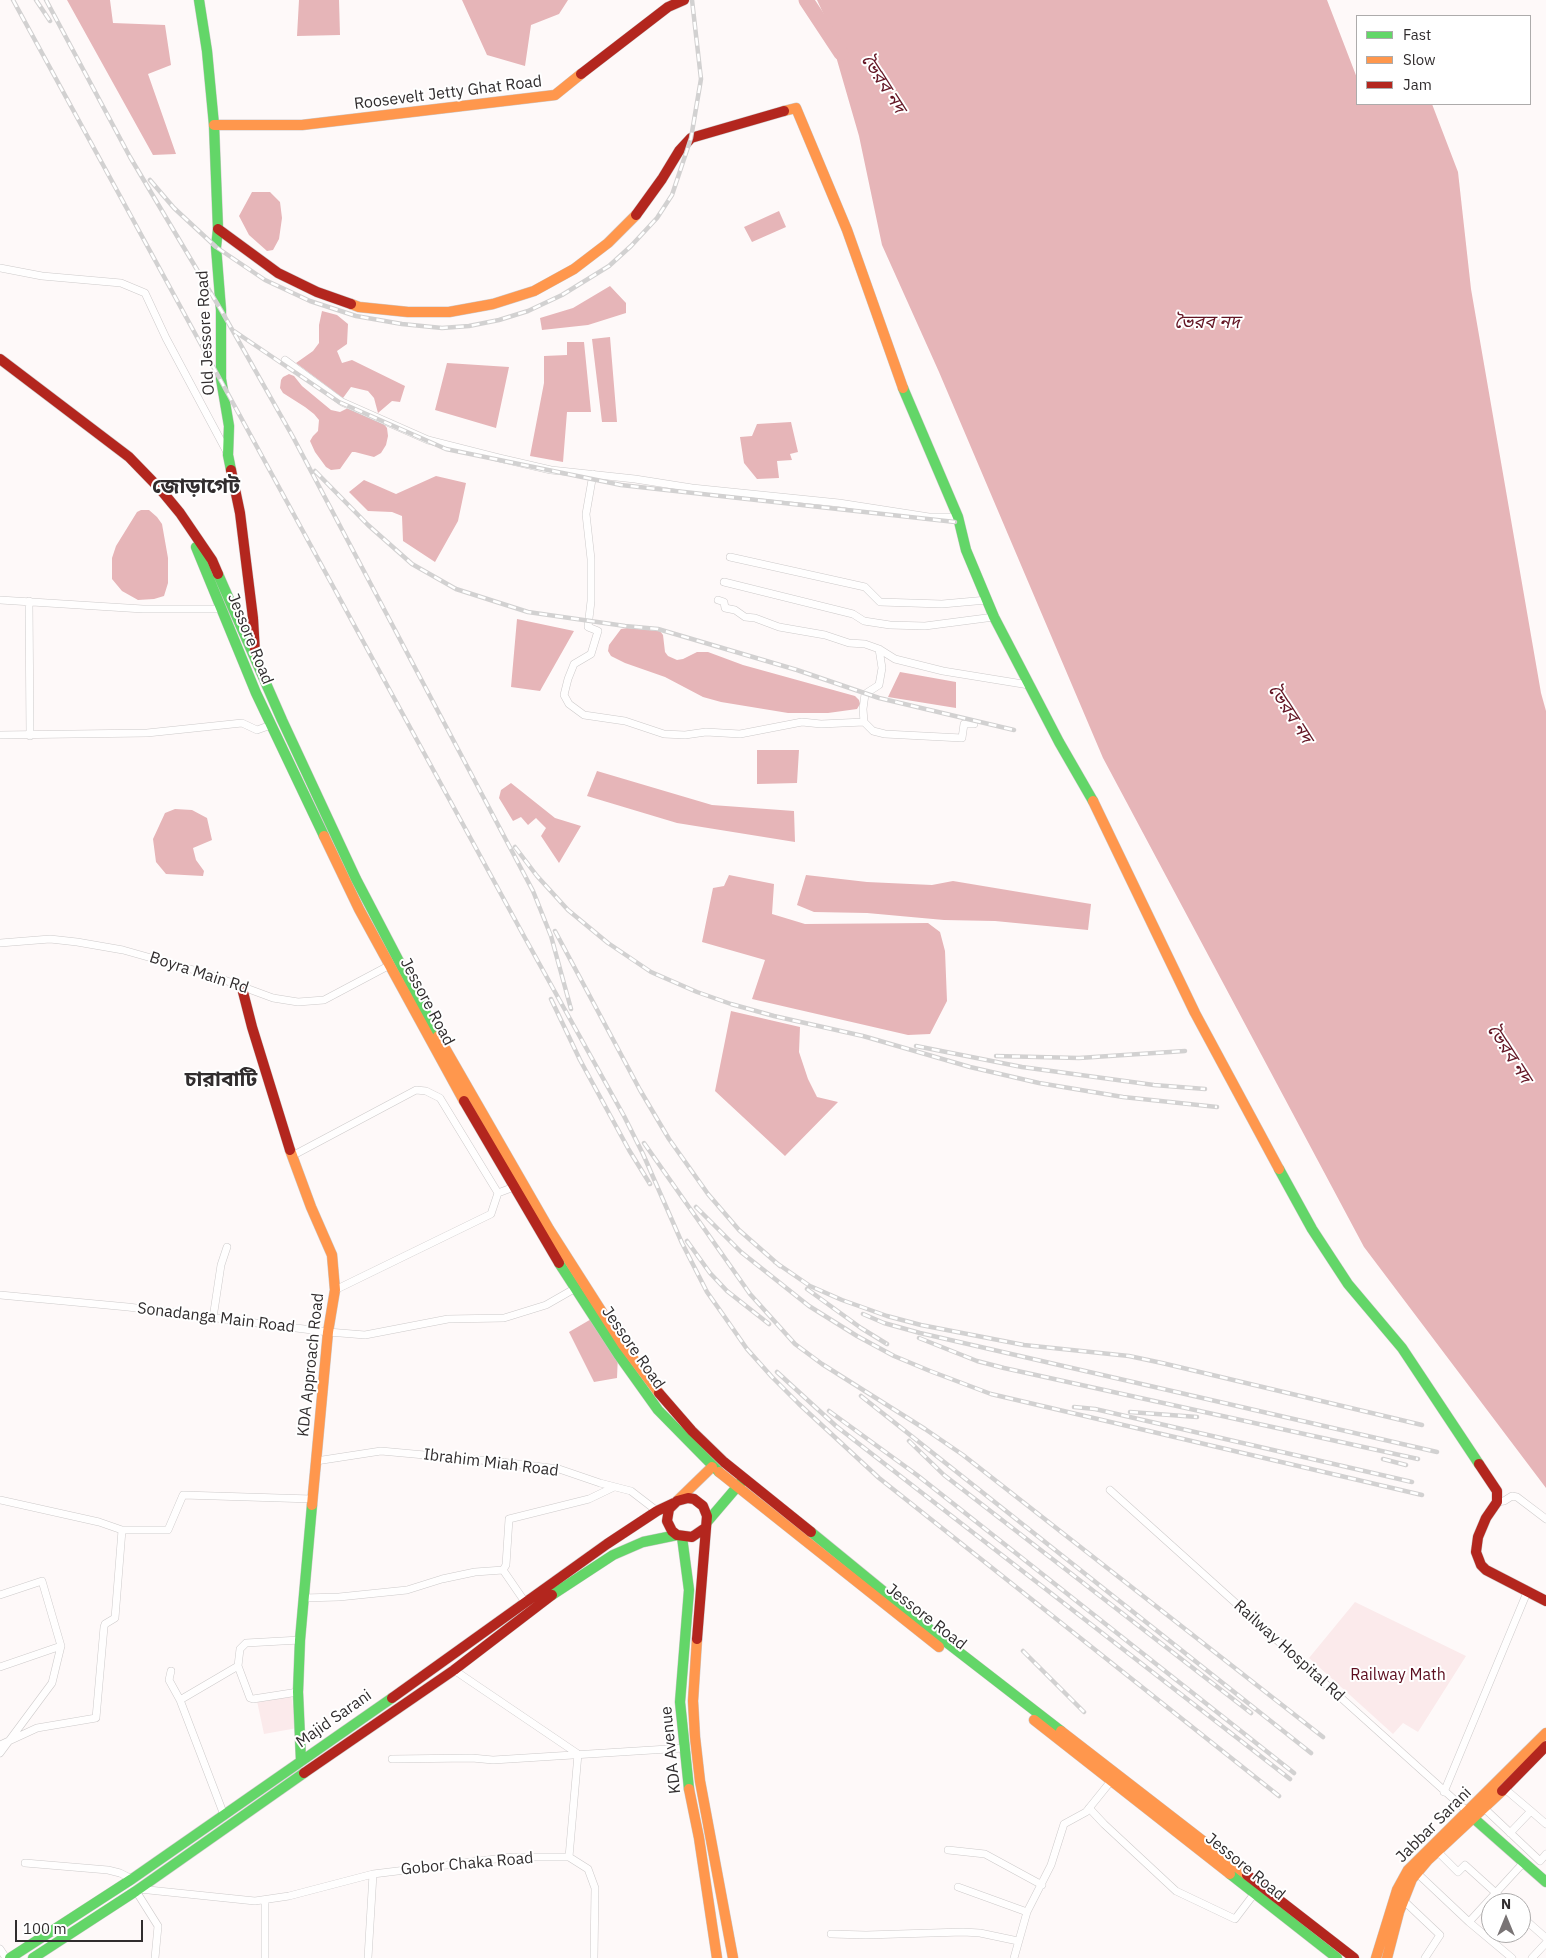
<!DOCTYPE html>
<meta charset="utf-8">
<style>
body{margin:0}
#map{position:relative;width:1546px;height:1958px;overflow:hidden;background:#fef9f9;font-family:"IBM Plex Sans",sans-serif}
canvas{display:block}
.legend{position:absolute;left:1356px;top:15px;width:175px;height:90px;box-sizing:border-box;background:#fff;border:1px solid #adabab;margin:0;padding:6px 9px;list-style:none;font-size:15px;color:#312d2e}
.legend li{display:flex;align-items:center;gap:10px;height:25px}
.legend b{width:25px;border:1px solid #adabab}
.north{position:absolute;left:1481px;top:1893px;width:50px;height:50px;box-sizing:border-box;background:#fff;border:1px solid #adabab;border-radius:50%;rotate:0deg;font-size:14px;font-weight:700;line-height:20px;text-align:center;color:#312d2e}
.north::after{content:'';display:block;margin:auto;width:18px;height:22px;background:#797475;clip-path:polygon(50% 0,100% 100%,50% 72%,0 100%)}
.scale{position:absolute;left:15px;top:1920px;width:128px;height:22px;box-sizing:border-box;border:2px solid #312d2e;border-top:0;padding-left:6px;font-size:15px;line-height:18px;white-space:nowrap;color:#312d2e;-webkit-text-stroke:4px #fff;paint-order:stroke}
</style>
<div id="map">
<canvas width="1546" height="1958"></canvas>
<ul class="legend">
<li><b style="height:6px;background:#63d668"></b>Fast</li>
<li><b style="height:6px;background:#ff974d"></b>Slow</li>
<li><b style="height:6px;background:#b3261e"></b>Jam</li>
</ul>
<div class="north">N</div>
<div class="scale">100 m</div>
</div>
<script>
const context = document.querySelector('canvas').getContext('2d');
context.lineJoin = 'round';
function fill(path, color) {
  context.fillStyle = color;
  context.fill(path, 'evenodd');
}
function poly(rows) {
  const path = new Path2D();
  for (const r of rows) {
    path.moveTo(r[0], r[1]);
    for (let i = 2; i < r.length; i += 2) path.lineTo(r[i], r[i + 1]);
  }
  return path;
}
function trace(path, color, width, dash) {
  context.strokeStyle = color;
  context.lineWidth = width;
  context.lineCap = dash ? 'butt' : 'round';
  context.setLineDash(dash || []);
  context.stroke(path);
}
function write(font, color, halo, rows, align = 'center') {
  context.font = font + ' "IBM Plex Sans","Noto Sans Bengali",sans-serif';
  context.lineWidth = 4;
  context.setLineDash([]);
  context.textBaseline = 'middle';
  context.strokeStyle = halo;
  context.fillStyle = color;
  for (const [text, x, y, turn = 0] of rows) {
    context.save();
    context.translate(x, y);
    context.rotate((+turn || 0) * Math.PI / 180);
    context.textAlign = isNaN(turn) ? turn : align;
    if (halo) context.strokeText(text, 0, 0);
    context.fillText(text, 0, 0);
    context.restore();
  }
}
fill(poly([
 [1355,1602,1466,1656,1418,1732,1403,1723,1393,1734,1309,1658],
 [291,1695,297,1728,264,1734,257,1701]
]), '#fbeaeb');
fill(poly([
 [67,0,110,0,113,23,165,25,171,65,148,74,176,154,153,155],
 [299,0,339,0,340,35,297,36],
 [462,0,568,0,559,14,531,25,525,66,487,55],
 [817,0,1327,0,1357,78,1357,104,1432,104,1458,172,1471,289,1541,693,1546,711,1546,1488,1364,1247,1103,758,939,372,882,245,859,136,824,15],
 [252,192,270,192,280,202,282,218,279,239,273,250,267,251,249,235,239,216],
 [779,211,786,227,752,242,744,227],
 [610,286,626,303,626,313,588,325,542,330,540,318,573,308],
 [322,311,337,315,348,324,347,344,337,351,342,363,352,360,405,386,400,402,392,401,378,413,374,398,368,391,351,387,343,398,296,363,313,351,319,343,319,325],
 [610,337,617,422,602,422,592,339],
 [567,342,584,342,591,412,567,412,563,462,530,456,544,383,544,356,567,355],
 [447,363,509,367,496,428,435,410],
 [289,374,294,376,302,386,331,410,340,412,348,408,383,423,387,428,388,436,386,445,381,453,374,457,355,452,352,452,340,469,331,470,326,467,315,452,310,441,313,436,318,431,319,420,314,414,305,407,283,393,280,388,281,380,283,377],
 [791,422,798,452,790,454,792,460,777,461,779,478,757,479,744,463,740,437,752,436,757,424],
 [436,476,466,483,458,521,435,562,403,541,402,516,392,512,368,511,349,492,364,480,396,494],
 [141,510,149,510,157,517,162,524,168,558,168,583,164,596,154,599,138,600,122,591,112,579,112,558,116,546,137,512],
 [517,619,574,631,540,691,511,687],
 [627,628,660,631,663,635,665,652,668,656,677,660,683,659,697,652,708,652,743,665,855,696,859,700,860,704,857,709,828,713,788,713,721,702,703,697,665,677,625,663,611,656,608,651,609,645,621,629],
 [900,672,956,682,956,708,888,697],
 [757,750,799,750,797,783,757,784],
 [597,771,712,805,794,811,795,842,677,823,587,796],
 [511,783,555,818,581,826,559,863,541,836,546,828,536,818,528,825,521,817,513,821,499,798,501,790],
 [175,809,192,810,207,818,212,840,193,848,196,860,204,871,203,876,166,874,156,862,153,839,165,813],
 [729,875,774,884,772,914,805,924,928,923,940,932,945,951,947,1001,930,1034,908,1035,752,999,765,960,702,942,713,888,724,886],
 [806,875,867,882,932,885,953,881,1091,904,1088,930,995,921,944,920,867,913,814,912,797,905],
 [731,1011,800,1027,799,1052,808,1079,817,1097,838,1102,785,1156,715,1091],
 [593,1318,618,1354,617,1378,594,1382,569,1332]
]), '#e6b5b8');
trace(poly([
 [806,0,841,53]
]), '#e6b5b8', 15);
const street = poly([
 [0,268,42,276,121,283,145,293,166,338,228,454],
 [285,360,342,402,428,440,499,458,551,470,635,479,692,488,839,503,929,517,958,517],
 [593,474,586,514,591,559,591,601,588,627,598,631,591,654,574,664,568,679,564,695,569,704,584,715,625,721,664,734,685,735,706,732,740,734,802,722,821,724,864,722,873,731,885,734,962,738,964,724,974,724],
 [730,557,865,587,880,602,942,604,987,600],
 [724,582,853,614,864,621,890,625,925,626,994,617],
 [0,600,143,609,221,609],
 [718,600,724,602,725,608,735,610,745,617,755,618,779,627,825,635,849,643,865,644,879,649,895,659,943,671,1029,685],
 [29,601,30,736],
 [864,722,863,709,865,694,879,685,882,668,879,649],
 [0,735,147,733,242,723,257,730,271,725],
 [0,943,50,939,77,942,123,950,208,974,273,998,298,1002,324,1000,390,965],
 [292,1156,416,1090,426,1091,440,1098,498,1193,491,1214,335,1290],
 [498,1193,514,1187],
 [0,1295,128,1307,328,1332,365,1335,448,1319,504,1318,546,1305,574,1289],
 [213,1318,221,1265,227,1247],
 [316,1461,381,1451,501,1462,559,1469,600,1483,631,1491,657,1511],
 [1110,1490,1468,1812],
 [0,1500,99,1522,122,1530,168,1530,183,1495,312,1499],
 [1497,1502,1504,1501,1512,1496,1517,1497,1546,1519],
 [503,1570,506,1565,509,1519,589,1499,614,1487],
 [0,1595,42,1581,61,1646,52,1683,0,1753],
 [303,1598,339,1597,407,1590,442,1579,475,1572,503,1570,525,1602],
 [238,1666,240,1649,246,1643,300,1640],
 [0,1667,61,1646],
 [454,1670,578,1754,569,1857],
 [171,1671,169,1680,180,1700],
 [0,1745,37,1728,96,1718,104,1627,105,1624,115,1618,122,1530],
 [392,1759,472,1758,493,1760,684,1748],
 [1505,1789,1531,1811,1510,1833],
 [1444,1792,1528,1590],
 [1089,1808,1104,1824,1176,1891,1235,1919,1254,1894],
 [1485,1809,1540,1861,1546,1854],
 [1531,1811,1546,1824],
 [224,1815,180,1700,238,1666,250,1698,253,1699,298,1692],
 [948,1850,985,1854,1042,1885],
 [1437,1851,1458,1872,1465,1865,1507,1903],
 [25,1863,108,1870,120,1873,132,1879],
 [1417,1873,1469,1922,1512,1958],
 [958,1887,1027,1912],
 [139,1889,255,1901,289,1896,373,1874,512,1857,569,1857,588,1869,595,1888,594,1958],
 [136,1891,158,1926,155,1958],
 [265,1900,265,1958],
 [1403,1900,1440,1935,1425,1958],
 [1521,1916,1546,1938],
 [1469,1922,1524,1862],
 [831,1934,866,1935,963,1932,980,1933,1018,1941],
 [0,1949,6,1958],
 [368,1958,373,1874],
 [1014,1958,1027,1912,1051,1865,1064,1824,1086,1812,1111,1781],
 [1532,1958,1546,1943]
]);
const fast = poly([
 [199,0,207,51,214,125,218,229,216,247,221,310,221,379,229,426,228,455,231,470],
 [903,388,958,517,966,550,994,617,1059,742,1093,801],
 [196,547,256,693,324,836],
 [218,574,282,720,356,879,438,1036],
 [1279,1169,1312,1229,1348,1284,1402,1348,1479,1464],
 [559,1263,618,1354,658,1410,719,1472],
 [707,1522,742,1481],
 [811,1532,937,1635,1061,1731],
 [682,1537,689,1590,680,1702,689,1789],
 [552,1595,613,1555,643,1542,677,1535],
 [301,1761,298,1692,300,1640,312,1505],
 [1470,1815,1546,1882],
 [1230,1874,1337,1958],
 [10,1958,132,1879,392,1698],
 [33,1958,136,1891,304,1773]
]);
const slow = poly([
 [784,111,796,108,847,230,903,388],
 [214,125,302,125,555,95,581,74],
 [351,304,359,307,408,312,449,312,493,304,534,291,574,269,608,243,636,215],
 [1093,801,1195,1013,1279,1169],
 [324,836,359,909,464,1101],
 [438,1036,549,1229,623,1345,659,1393],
 [290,1150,311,1207,332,1255,335,1290,328,1332,312,1505],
 [719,1472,939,1647],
 [678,1500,712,1467],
 [697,1639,693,1701,695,1737,700,1781,733,1958],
 [1034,1720,1230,1874],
 [1061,1731,1247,1875],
 [689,1789,699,1838,717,1958],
 [1376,1958,1397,1890,1408,1870,1546,1733],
 [1387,1958,1399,1912,1412,1879,1428,1860,1502,1791]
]);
const jam = poly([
 [581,74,668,7,684,0],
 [636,215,662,179,679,151,691,138,784,111],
 [218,229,278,273,317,292,351,304],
 [0,359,129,457,161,490,180,513,212,560,218,574],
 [231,470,240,513,253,618,255,652],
 [242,988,252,1027,290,1150],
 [464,1101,559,1263],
 [659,1393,692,1431,724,1462,811,1532],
 [1479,1464,1497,1491,1497,1502,1486,1518,1478,1537,1476,1552,1481,1565,1486,1570,1546,1601],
 [697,1639,707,1516,703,1506,694,1499,688,1498,677,1501,669,1509,667,1521,672,1531,677,1535,692,1537,705,1528],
 [392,1698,607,1544,657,1511,674,1503],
 [304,1773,454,1670,552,1595],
 [1502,1791,1546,1746],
 [1247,1875,1354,1958]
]);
trace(street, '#cdcaca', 8);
trace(fast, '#cdcaca', 11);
trace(slow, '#cdcaca', 11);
trace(jam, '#cdcaca', 11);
trace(street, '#fffefe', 7);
trace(fast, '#63d668', 10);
trace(slow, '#ff974d', 10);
trace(jam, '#b3261e', 10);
const rail = poly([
 [13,0,525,938,624,1116,643,1154,682,1243,707,1292,724,1316,747,1349,772,1377,799,1404,879,1478,1279,1796],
 [36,0,50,21],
 [46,0,130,157,221,310,293,437,533,891,551,936,571,1009],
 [150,180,174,208,216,247,265,280,310,301,356,316,402,324,442,328,469,326,499,320,528,311,562,295,609,266,631,246,657,218,672,195,691,138,701,79,692,0],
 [234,331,339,402,446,449,621,485,955,522],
 [315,471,368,525,412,564,456,589,528,612,625,626,658,629,797,670,879,698,1014,730],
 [515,847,537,876,568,910,608,943,651,972,697,992,731,1004,774,1016,863,1036,970,1067,1039,1083,1123,1097,1217,1107],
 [555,931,640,1090,669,1139,708,1194,739,1230,780,1266],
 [551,999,580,1060,629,1150,650,1184],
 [916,1046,1022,1067,1154,1085,1205,1089],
 [996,1056,1079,1058,1185,1051],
 [644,1143,750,1294,795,1344,822,1364,925,1429,963,1455,1323,1737],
 [696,1207,741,1252,809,1306,857,1336,894,1356,930,1371,991,1394,1422,1495],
 [687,1241,710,1273,727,1291,769,1324],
 [775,1262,810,1286,842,1300,887,1316,921,1325,1024,1345,1129,1356,1162,1363,1422,1425],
 [807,1289,861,1328,887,1344],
 [863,1314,884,1323,920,1333,1437,1452],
 [919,1338,977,1361,1004,1368,1418,1459],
 [777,1372,836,1426,1290,1779],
 [861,1396,1311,1753],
 [1074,1407,1095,1409,1412,1482],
 [829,1411,917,1475,1294,1773],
 [1130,1412,1197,1417],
 [909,1441,944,1475,1251,1713],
 [1383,1459,1406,1465],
 [1023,1651,1084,1712]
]);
trace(rail, '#d2d1d1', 4.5);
trace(rail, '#fff', 2.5, [8]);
write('16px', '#312d2e', '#fff', [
 ["Roosevelt Jetty Ghat Road",448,93,-7],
 ["Old Jessore Road",206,333,-93],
 ["Jessore Road",250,639,68],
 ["Boyra Main Rd",199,973,18],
 ["Jessore Road",427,1002,62],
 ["Sonadanga Main Road",216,1318,7],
 ["Jessore Road",633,1348,55],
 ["KDA Approach Road",311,1365,-84],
 ["Ibrahim Miah Road",491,1463,7],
 ["Jessore Road",926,1617,38],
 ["Railway Hospital Rd",1289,1651,42],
 ["Majid Sarani",334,1719,-35],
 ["KDA Avenue",671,1750,-96],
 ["Jabbar Sarani",1434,1825,-45],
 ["Gobor Chaka Road",467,1864,-5],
 ["Jessore Road",1245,1867,39]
]);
write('16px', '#5c0d1e', '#fff', [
 ["Railway Math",1398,1675]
]);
write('italic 18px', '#631524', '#fff', [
 ["ভৈরব নদ",883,84,57],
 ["ভৈরব নদ",1207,323],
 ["ভৈরব নদ",1290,714,57],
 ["ভৈরব নদ",1509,1054,57]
]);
write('bold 21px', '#312d2e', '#fff', [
 ["জোড়াগেট",196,487],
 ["চারাবাটি",221,1080]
]);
</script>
